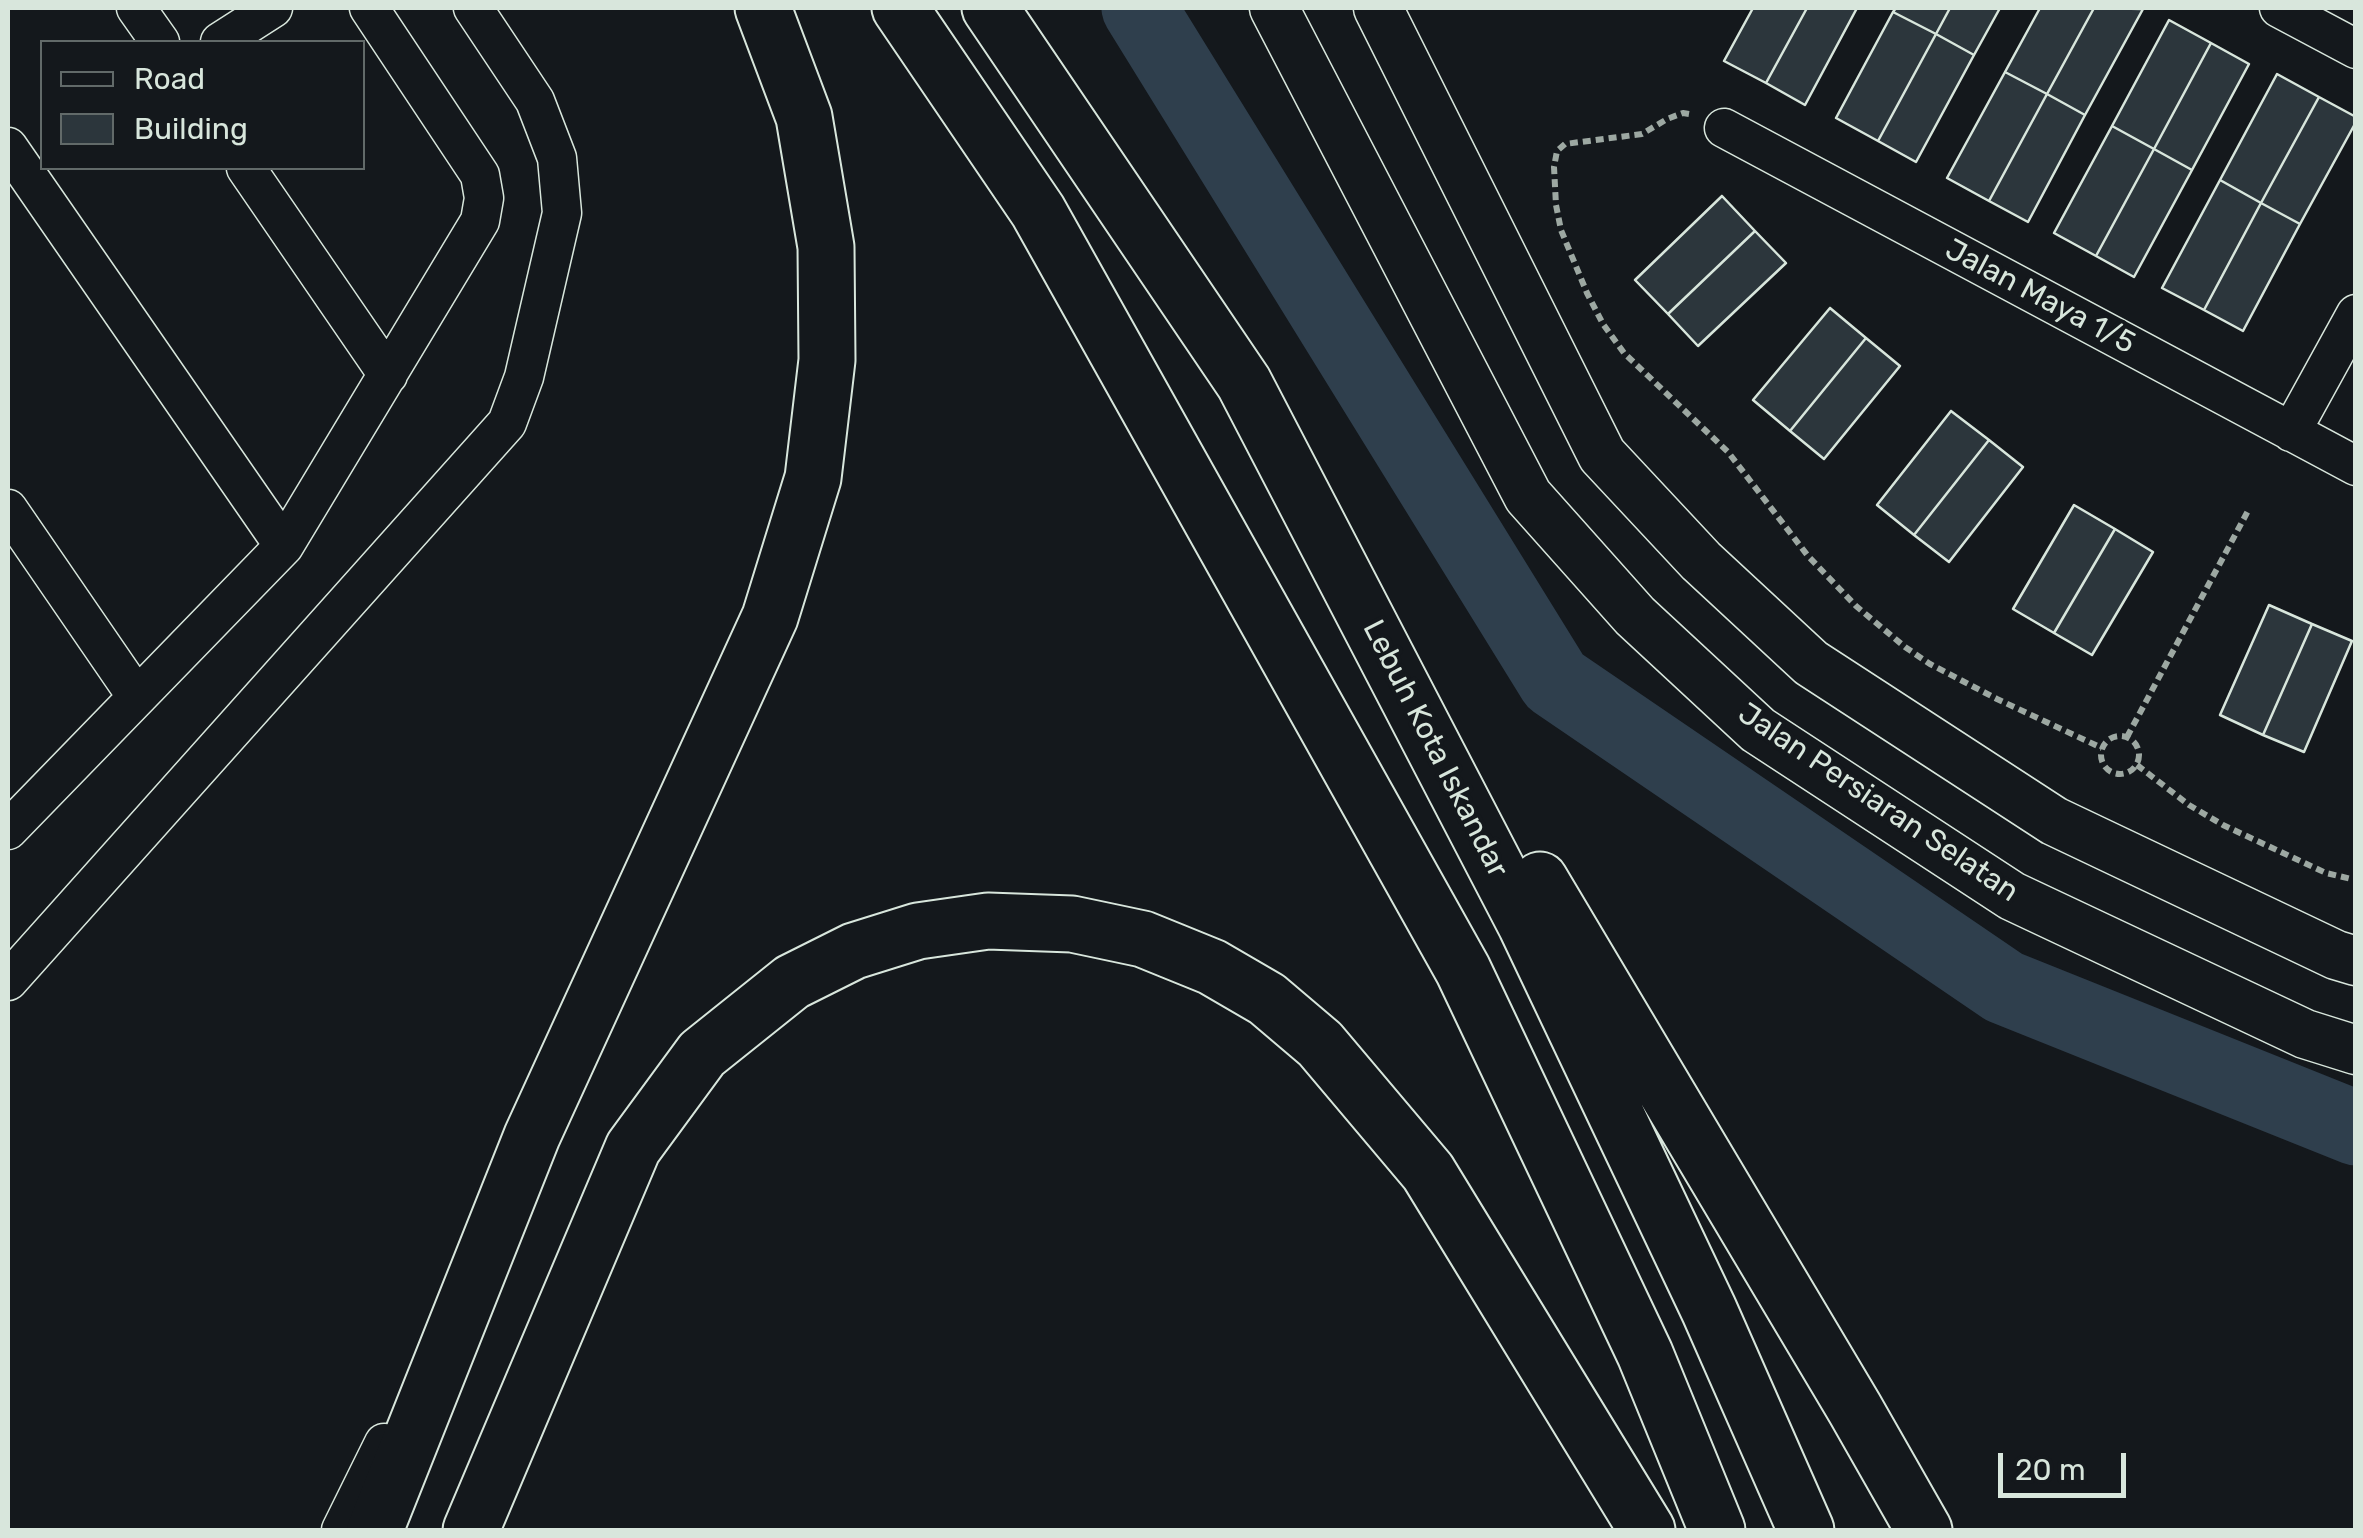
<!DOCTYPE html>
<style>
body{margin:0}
#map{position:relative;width:2363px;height:1538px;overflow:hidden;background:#14181c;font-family:Rubik,sans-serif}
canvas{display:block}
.frame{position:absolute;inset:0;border:10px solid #d8e6dc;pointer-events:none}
.legend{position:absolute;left:40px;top:40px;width:325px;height:130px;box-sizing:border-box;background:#14181c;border:2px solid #626a69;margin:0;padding:12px 18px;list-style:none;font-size:30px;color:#d8e6dc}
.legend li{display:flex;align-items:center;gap:20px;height:50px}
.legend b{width:50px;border:2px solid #626a69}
.scale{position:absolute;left:1998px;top:1453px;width:128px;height:45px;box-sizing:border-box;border:5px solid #d8e6dc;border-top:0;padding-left:12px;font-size:30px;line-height:35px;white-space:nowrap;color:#d8e6dc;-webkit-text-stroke:8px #14181c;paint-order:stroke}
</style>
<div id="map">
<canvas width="2363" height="1538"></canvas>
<div class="frame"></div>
<ul class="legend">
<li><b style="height:12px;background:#14181c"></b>Road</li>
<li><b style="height:28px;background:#2c363c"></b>Building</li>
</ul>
<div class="scale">20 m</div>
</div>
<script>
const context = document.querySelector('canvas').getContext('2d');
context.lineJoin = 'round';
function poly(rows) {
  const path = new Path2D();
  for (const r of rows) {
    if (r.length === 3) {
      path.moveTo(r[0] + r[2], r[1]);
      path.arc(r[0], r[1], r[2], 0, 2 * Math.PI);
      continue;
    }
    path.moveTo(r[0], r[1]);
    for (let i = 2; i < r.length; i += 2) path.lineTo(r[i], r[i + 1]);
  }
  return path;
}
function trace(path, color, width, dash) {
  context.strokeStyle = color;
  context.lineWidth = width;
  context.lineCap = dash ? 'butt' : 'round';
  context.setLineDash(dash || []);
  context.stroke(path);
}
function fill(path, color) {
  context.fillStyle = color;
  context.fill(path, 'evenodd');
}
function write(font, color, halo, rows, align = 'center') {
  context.font = font + ' Rubik,sans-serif';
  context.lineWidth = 8;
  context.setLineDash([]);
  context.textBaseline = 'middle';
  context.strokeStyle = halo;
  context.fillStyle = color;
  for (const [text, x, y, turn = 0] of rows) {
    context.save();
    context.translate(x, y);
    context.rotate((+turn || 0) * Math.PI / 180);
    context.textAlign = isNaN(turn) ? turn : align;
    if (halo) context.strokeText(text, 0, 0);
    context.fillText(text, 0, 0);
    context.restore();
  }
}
trace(poly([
 [1139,8,1555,681,2004,987,2356,1128]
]), '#2f3f4d', 75);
const building = poly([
 [1753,8,1807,8,1766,83,1724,61,1753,8],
 [1807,8,1857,8,1805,105,1766,83,1807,8],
 [1896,8,1950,8,1936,34,1893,12,1896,8],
 [1950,8,2000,8,1974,55,1936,34,1950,8],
 [2040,8,2094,8,2047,94,2005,72,2040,8],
 [2094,8,2143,9,2085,115,2047,94,2094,8],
 [1893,12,1936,34,1878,141,1836,118,1893,12],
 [2169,20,2211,43,2154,149,2112,126,2169,20],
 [1936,34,1974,55,1916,162,1878,141,1936,34],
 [2211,43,2249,64,2192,170,2154,149,2211,43],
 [2005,72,2047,94,1989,201,1947,178,2005,72],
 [2277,74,2319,97,2261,203,2220,180,2277,74],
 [2047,94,2085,115,2028,222,1989,201,2047,94],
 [2319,97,2356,117,2356,122,2300,224,2261,203,2319,97],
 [2112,126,2154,149,2096,256,2054,233,2112,126],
 [2154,149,2192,170,2134,277,2096,256,2154,149],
 [2220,180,2261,203,2204,310,2162,288,2220,180],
 [1722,196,1755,231,1668,314,1635,280,1722,196],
 [2261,203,2300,224,2243,331,2204,310,2261,203],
 [1755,231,1786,263,1698,346,1668,314,1755,231],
 [1830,308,1866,338,1790,431,1753,400,1830,308],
 [1866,338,1900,366,1824,459,1790,431,1866,338],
 [1951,411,1989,440,1914,535,1877,505,1951,411],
 [1989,440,2023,467,1949,562,1914,535,1989,440],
 [2074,505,2115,529,2054,633,2013,609,2074,505],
 [2115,529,2153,552,2092,655,2054,633,2115,529],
 [2269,605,2312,624,2263,735,2220,715,2269,605],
 [2312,624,2352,641,2304,752,2263,735,2312,624]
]);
fill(building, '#2c363c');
trace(building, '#d8e6dc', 2.5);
const minor = poly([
 [136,8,160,42],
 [2279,8,2356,49],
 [220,42,273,8],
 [1724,128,2356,466],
 [8,147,284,546],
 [246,168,388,375],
 [2291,432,2356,314],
 [8,509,137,697],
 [8,830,284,546,480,221,484,198,480,175,369,8],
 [8,981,507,423,524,377,562,213,557,158,535,101,473,8],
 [341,1530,384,1443]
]);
const tertiary = poly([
 [1274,8,1528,496,1635,616,1758,730,2012,896,2305,1034,2356,1050],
 [1378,8,1602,455,1701,561,1811,663,2054,821,2336,955,2356,961]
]);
const trunk = poly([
 [900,8,1038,211,1463,970,1645,1354,1717,1530],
 [990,8,1244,383,1526,925,1709,1310,1806,1530],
 [1540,880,1855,1409,1924,1530],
 [375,1530,532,1136,770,617,813,478,827,360,826,247,804,117,763,8],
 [471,1530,633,1148,702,1054,792,982,854,951,918,931,988,921,1072,924,1143,939,1212,967,1267,999,1320,1044,1428,1172,1647,1530]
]);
trace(minor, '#d8e6dc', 41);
trace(tertiary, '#d8e6dc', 51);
trace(trunk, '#d8e6dc', 59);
trace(poly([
 [1689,114,1683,113,1667,119,1642,134,1565,144,1557,151,1554,167,1556,205,1561,230,1587,293,1603,324,1624,353,1728,452,1808,556,1856,606,1905,647,1930,664,1997,699,2102,748],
 [2120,755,19],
 [2127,737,2249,509],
 [2137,765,2189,805,2223,825,2326,873,2356,880]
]), '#9da8a2', 6, [8, 5]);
trace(minor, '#14181c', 38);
trace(tertiary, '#14181c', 48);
trace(trunk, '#14181c', 55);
write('30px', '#d8e6dc', '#14181c', [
 ["Jalan Maya 1/5",2040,297,28],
 ["Lebuh Kota Iskandar",1435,749,63],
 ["Jalan Persiaran Selatan",1878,803,34]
]);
</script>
